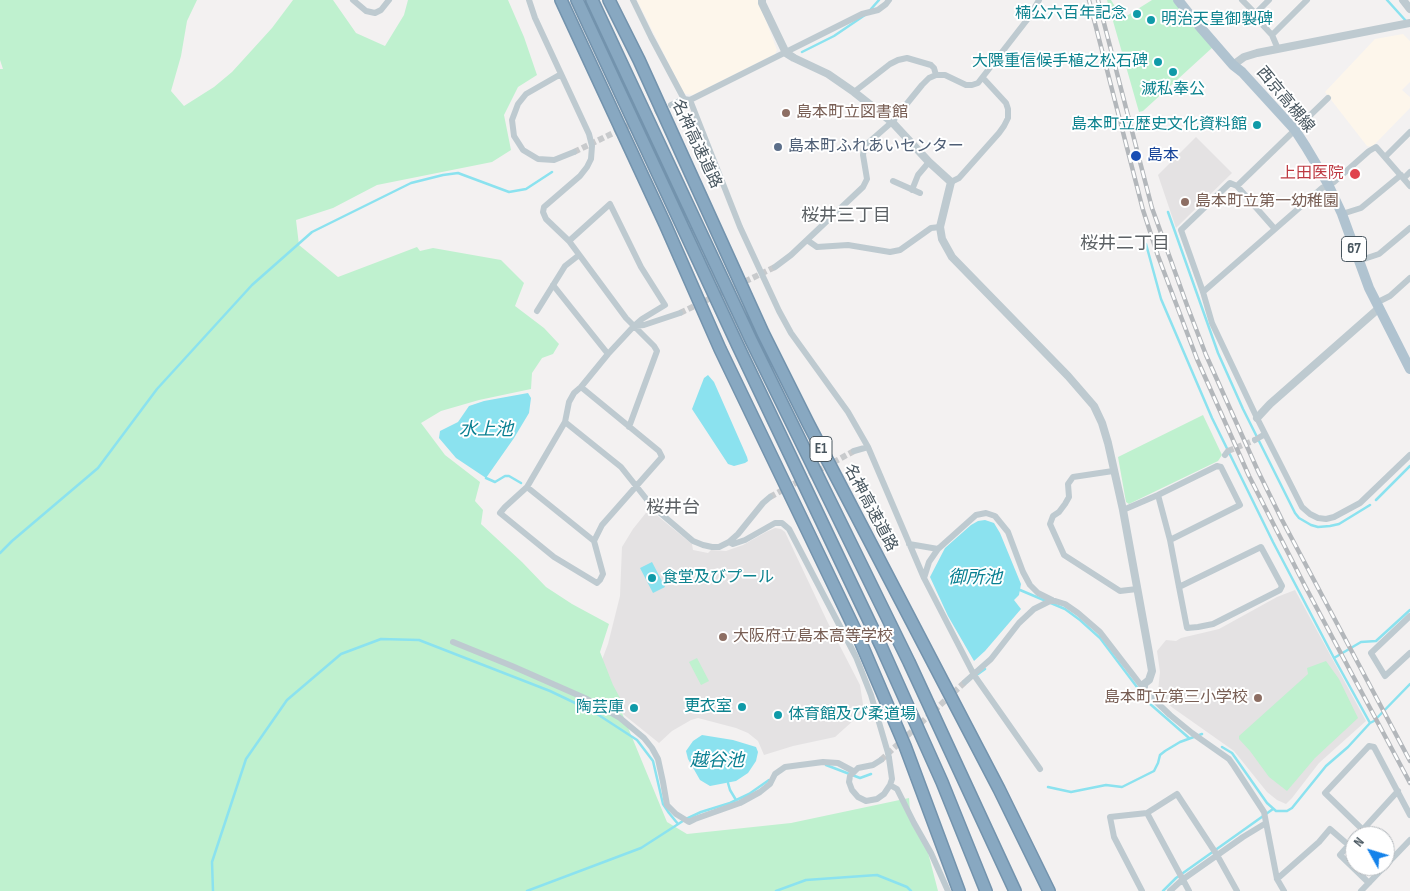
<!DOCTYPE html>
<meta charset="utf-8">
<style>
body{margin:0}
#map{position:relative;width:1410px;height:891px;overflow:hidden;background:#f3f1f1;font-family:"Sofia Sans Condensed",sans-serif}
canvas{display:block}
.north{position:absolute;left:1345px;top:826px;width:50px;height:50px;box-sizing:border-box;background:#fff;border:1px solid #b6bbbf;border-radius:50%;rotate:309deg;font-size:14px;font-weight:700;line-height:20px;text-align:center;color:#48565f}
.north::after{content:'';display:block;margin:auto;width:18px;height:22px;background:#1482ea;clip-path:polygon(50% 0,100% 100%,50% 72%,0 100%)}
</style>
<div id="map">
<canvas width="1410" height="891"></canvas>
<div class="north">N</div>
</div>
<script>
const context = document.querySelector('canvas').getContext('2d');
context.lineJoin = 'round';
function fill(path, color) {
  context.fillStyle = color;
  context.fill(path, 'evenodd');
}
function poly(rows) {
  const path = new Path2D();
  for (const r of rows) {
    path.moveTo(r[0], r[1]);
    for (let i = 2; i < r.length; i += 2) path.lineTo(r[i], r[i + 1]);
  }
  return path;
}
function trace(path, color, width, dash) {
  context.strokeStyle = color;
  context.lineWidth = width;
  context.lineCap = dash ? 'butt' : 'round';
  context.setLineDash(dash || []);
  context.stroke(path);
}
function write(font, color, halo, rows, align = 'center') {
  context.font = font + ' "Sofia Sans Condensed","Noto Sans JP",sans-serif';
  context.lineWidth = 4;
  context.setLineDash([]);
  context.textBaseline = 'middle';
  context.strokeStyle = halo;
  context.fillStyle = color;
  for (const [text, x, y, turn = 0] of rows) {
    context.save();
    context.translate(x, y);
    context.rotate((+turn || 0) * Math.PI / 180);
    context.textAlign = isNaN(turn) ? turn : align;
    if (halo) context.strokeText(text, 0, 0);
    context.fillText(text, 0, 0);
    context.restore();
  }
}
fill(poly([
 [637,0,758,0,777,50,775,54,693,95,685,94,683,92],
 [1403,34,1410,41,1410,82,1402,90,1410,97,1410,108,1372,147,1367,146,1325,92,1375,39]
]), '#fdf6eb');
fill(poly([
 [1196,137,1232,173,1176,228,1158,175],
 [649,509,692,544,693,550,708,553,711,550,726,551,743,545,766,532,775,528,781,529,785,532,828,623,860,685,864,711,835,737,793,746,764,755,758,741,748,733,736,728,698,718,691,720,672,731,659,743,613,706,597,673,608,644,620,596,622,547,633,529],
 [1295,590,1366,721,1319,763,1292,798,1286,804,1277,800,1267,792,1234,751,1173,708,1159,696,1158,691,1160,672,1157,651,1166,640,1176,641,1181,638,1219,629,1277,597]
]), '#e4e2e3');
fill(poly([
 [0,0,197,0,187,21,181,56,171,91,184,106,214,87,232,72,272,28,293,0,333,0,356,33,385,46,404,15,408,0,508,0,524,37,537,75,518,87,504,115,511,150,492,162,377,185,333,208,296,220,299,245,338,277,417,247,420,251,433,248,501,260,524,283,515,306,544,328,559,344,553,354,542,358,532,373,531,389,479,400,441,411,421,423,445,455,480,482,475,501,483,510,481,524,522,562,546,587,572,604,609,624,600,652,613,685,620,698,622,713,667,822,687,834,791,823,909,798,910,810,925,841,938,891,0,891,0,69,3,69,0,60],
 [1107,0,1111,0,1122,18,1117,22,1152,0,1173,0,1197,30,1213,47,1143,111,1139,112],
 [1203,415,1222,455,1218,461,1129,504,1126,502,1118,457],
 [697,658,709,681,701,685,689,662],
 [1326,661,1339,679,1358,718,1315,758,1287,791,1269,777,1250,751,1239,739,1239,736,1308,674,1307,668]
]), '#bff1cf');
fill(poly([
 [708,375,714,382,747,457,748,461,745,463,734,466,728,464,692,409,704,378],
 [528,393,531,398,529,413,514,438,486,478,456,458,439,438,440,431,458,422,469,406,484,401],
 [985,520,994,523,1000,533,1021,584,1019,595,1014,600,1021,609,985,651,974,661,948,616,930,577,945,548,971,525,978,521],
 [652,562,665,587,653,593,640,568],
 [702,735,733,740,756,747,758,752,756,761,748,773,736,781,710,786,700,780,688,759,686,751,693,741]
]), '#8be2ef');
trace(poly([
 [1387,0,1406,21],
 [871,9,879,0],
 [802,52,834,36,865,15],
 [1168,212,1218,353,1243,409,1295,513,1299,518,1311,525,1318,527,1330,526,1339,524,1370,505],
 [1146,244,1161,299,1212,418,1273,542,1334,658,1370,723],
 [486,478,495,482,505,476,509,476,521,483],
 [1376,500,1410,466],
 [0,553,12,541,98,468,157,389,252,285,312,232,411,183,443,175,458,173,509,192,526,189,552,172],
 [1020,590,1065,609,1080,620,1100,638,1149,703,1189,738],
 [1334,658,1361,642,1376,641,1410,610],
 [978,674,985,669],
 [1222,747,1232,753,1267,803,1276,811,1287,811,1292,808,1326,766,1348,747,1370,723,1374,721,1410,684],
 [826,765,860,778,871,774],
 [728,783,730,790,736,800],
 [1048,787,1071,792,1106,785,1122,787,1154,771,1158,763,1160,755,1165,751,1180,742,1202,734],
 [213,891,212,862,246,759,287,700,341,654,381,639,419,640,550,691,594,712,637,740,653,761,663,804,669,813,678,824],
 [527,891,641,848,686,819,701,812,730,803,749,794,769,780],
 [776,891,806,880,877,875,907,887,911,891],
 [1163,891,1176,878,1273,809]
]), '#8be2ef', 2.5);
trace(poly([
 [574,152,663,109],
 [680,313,775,267],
 [1228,451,1255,440],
 [770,497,854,451],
 [881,760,965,682]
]), '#c8cacc', 6, [6, 3]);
const motorway = poly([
 [561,0,665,224,720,349,858,636,905,746,959,891],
 [577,0,738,346,881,646,942,782,986,891],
 [592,0,751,340,909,662,1015,891],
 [609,0,639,60,763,333,808,423,999,789,1049,891]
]);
trace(motorway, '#7393ad', 14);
trace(poly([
 [353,0,366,11,375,13,381,10,389,0],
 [529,0,535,18,589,134,592,146,591,159,587,167,580,176,544,207,543,212,546,219,569,241,626,318,654,346,657,351,629,427],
 [633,0,651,37,684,99],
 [1242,0,1253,11,1258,20,1272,35,1278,49],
 [1255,14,1269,0],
 [1272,35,1307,0],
 [561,74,526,94,518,104,512,120,514,136,523,150,538,159,554,160,574,152],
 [854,92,890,64,898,60,907,58,931,65,934,68,936,75],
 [690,100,740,227,779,311,791,333,848,412,868,447,924,578,974,675,1040,769],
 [671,105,684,99,690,100,862,14,878,10,886,4,889,0],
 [1386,156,1410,132],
 [1404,178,1410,172],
 [893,181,920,193],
 [951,182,959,178,999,133,1004,126,1008,118,1008,109,1006,103,983,78],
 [1237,186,1328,98],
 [912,190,918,175,929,162],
 [1342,214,1361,208,1401,175],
 [1274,228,1237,186,1230,183,1181,230,1203,292,1212,323,1257,418,1302,507,1310,514,1318,518,1326,519,1334,517,1360,503,1410,455],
 [807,240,817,247,848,245,890,252,900,250,931,228,940,227],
 [569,241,610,204,641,267,665,305,642,319,634,326,608,354,581,387,574,393,569,402,565,422,621,467,652,506,693,541,703,545,712,547,719,547,729,542,738,534,763,503,770,497],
 [1358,261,1379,254,1410,228],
 [775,267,791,255,863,187,867,179,863,155,864,148,868,143,892,122,922,85,929,78,936,75,945,75,966,85,972,85,978,83,1030,16,1039,0],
 [553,285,608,354],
 [1203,292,1322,188,1334,182,1369,151,1376,147,1410,186],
 [1376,303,1390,296,1410,278],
 [537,311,565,266,579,255],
 [634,326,644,325,680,313],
 [565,422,527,487,505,507,500,513,554,557,597,583,600,580,603,574,594,541],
 [1255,440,1265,434],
 [854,451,868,447],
 [1225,455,1228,451],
 [1113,471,1073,477,1068,484,1069,497,1065,504,1059,512,1053,516,1050,524,1064,555,1120,591,1137,589],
 [527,487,594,541,602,525,662,457,659,451,581,387],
 [1158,495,1170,540,1179,587,1187,628,1198,627,1213,624,1280,590,1282,586,1261,547,1179,587],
 [1123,510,1158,495,1217,466,1221,467,1240,505,1170,540],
 [729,542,733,544,745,540,775,523,782,523,789,529,856,657,871,695,888,753],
 [909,544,938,549,929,562,924,578],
 [938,549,976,515,986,513,995,516,1008,532,1023,572,1030,585,1038,593,1052,600,1065,604,1078,613,1100,632,1147,693,1170,715,1192,733,1229,759,1234,766,1264,812,1277,879,1284,891],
 [1410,616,1371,653,1385,676,1410,653],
 [453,642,512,666,587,699,620,718,644,738,652,748,658,759,663,782,667,805,676,814,689,822,695,819,740,803,760,792,770,784,775,774,785,767,823,762,838,763,853,771],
 [965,682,991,659,1019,623,1034,609,1052,600],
 [881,760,873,765,858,768,850,776,849,782,852,790,858,797,866,801,877,799,884,794,890,785,892,779,889,758],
 [890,785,897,789,914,823,931,853,948,891],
 [1147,813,1189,891],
 [1363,830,1325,793,1369,746,1374,747,1410,815],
 [1357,836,1398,791],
 [1355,838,1340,855,1369,883],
 [1277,879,1319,842,1330,829,1345,842],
 [1142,891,1114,837,1110,817,1147,813,1177,794,1217,855,1237,891],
 [1170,891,1182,880,1243,837,1266,823],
 [1361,891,1410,840]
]), '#becad0', 6);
trace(poly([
 [762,0,762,3,786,53,794,58,828,74,854,92,892,122,929,162,951,182,940,227,942,239,952,257,1068,376,1094,406,1102,423,1108,443,1123,510,1149,653,1152,671,1149,680,1144,684,1144,687],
 [1403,0,1410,9],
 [1233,65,1244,57,1257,53,1410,23],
 [1257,418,1270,404,1378,309]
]), '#becad0', 8);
trace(poly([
 [1178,0,1194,20,1233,65,1242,72,1295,130,1306,147,1328,184,1342,214,1369,288,1410,369]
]), '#b0c3d0', 10);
trace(motorway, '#88a8c1', 11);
const rail = poly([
 [1089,0,1143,210,1158,256,1197,359,1249,476,1305,586,1410,783],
 [1098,0,1152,208,1188,308,1206,355,1258,471,1282,520,1410,761]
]);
trace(rail, '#b3b7bb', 4.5);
trace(rail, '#fff', 2.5, [8]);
trace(poly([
 [888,753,889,758]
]), '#becad0', 6);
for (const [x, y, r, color] of [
 [1137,14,5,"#0f9aa8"],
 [1151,20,5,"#0f9aa8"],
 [1158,62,5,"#0f9aa8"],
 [1173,72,5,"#0f9aa8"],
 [786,113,5,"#8d6e63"],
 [1257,125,5,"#0f9aa8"],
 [778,147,5,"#5c6f8a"],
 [1136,156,6,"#1a4fb4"],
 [1355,174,6,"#e0444e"],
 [1185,202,5,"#8d6e63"],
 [652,578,5,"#0f9aa8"],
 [723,637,5,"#8d6e63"],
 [1258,698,5,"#8d6e63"],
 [742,707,5,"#0f9aa8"],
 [634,708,5,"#0f9aa8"],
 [778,715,5,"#0f9aa8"]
]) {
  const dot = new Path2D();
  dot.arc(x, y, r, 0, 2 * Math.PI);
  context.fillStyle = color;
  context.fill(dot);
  trace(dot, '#fff', 2);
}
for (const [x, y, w] of [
 [1354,249,25],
 [821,449,22]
]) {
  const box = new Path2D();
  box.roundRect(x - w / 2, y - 12.5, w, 25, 4);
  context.fillStyle = '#fff';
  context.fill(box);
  trace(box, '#48565f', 1);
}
write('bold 15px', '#48565f', null, [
 ["67",1354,249],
 ["E1",821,449]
]);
write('16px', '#0d838f', '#fff', [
 ["楠公六百年記念",1127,14],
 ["明治天皇御製碑",1161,20,"left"],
 ["大隈重信候手植之松石碑",1148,62],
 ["滅私奉公",1173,90,"center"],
 ["島本町立歴史文化資料館",1247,125],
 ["食堂及びプール",662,578,"left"],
 ["更衣室",732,707],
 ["陶芸庫",624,708],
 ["体育館及び柔道場",788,715,"left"]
], 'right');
write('16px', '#48565f', '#fff', [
 ["西京高槻線",1285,100,50],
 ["名神高速道路",696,144,65],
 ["名神高速道路",870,508,62]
]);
write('16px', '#785e54', '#fff', [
 ["島本町立図書館",796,113],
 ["島本町立第一幼稚園",1195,202],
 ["大阪府立島本高等学校",733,637],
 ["島本町立第三小学校",1248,698,"right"]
], 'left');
write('16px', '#4e5e75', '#fff', [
 ["島本町ふれあいセンター",788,147]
], 'left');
write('16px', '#164399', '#fff', [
 ["島本",1147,156]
], 'left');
write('16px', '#be3a42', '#fff', [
 ["上田医院",1344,174]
], 'right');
write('18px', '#5d6266', '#fff', [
 ["桜井三丁目",846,216],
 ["桜井二丁目",1125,244],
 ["桜井台",673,508]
]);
write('italic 18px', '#0a8092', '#fff', [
 ["水上池",486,430],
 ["御所池",975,578],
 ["越谷池",717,761]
]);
</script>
